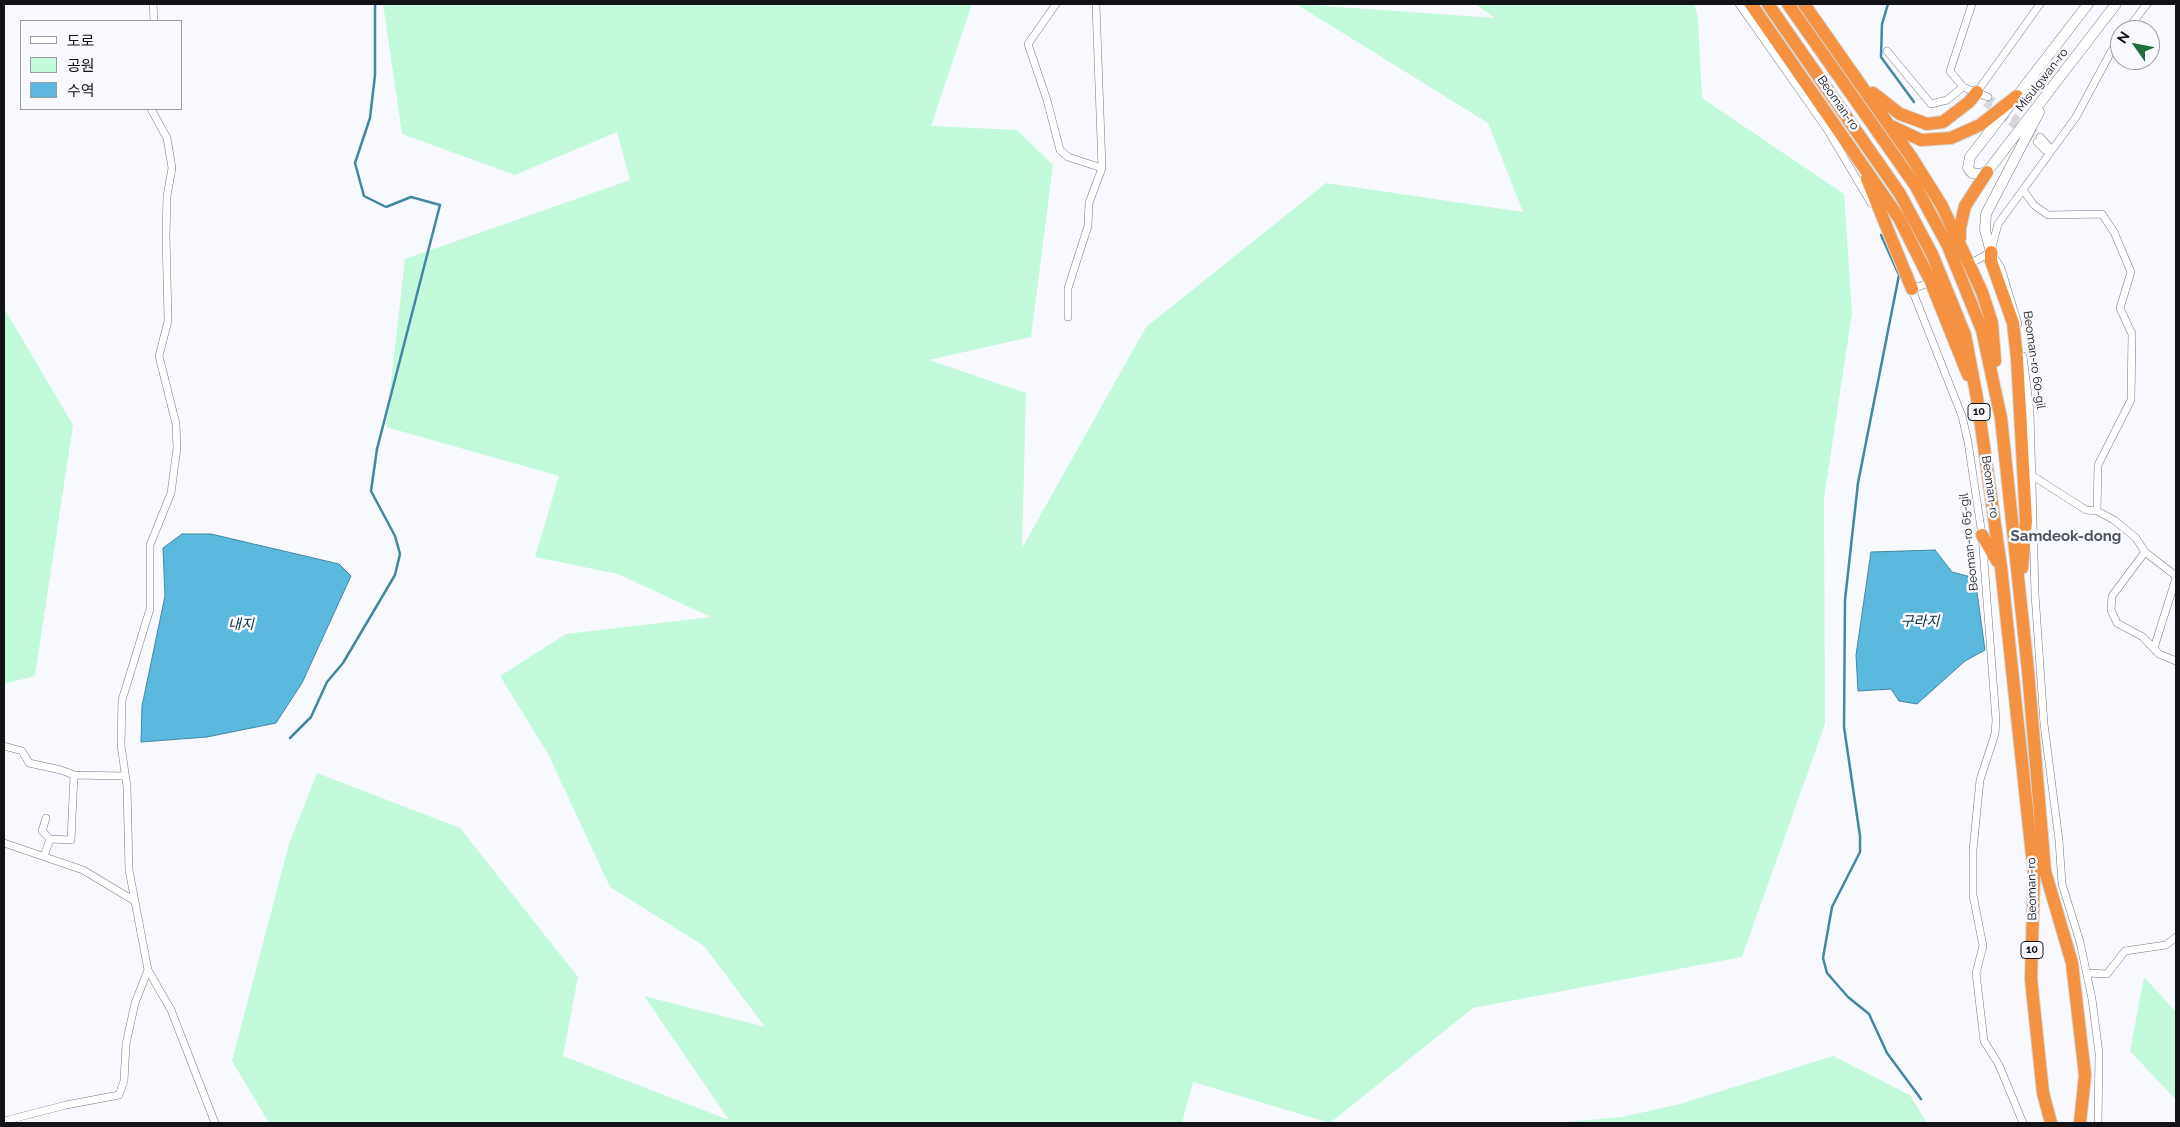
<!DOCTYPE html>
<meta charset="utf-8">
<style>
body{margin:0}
#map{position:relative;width:2180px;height:1127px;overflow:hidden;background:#f8f9fe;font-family:Raleway,"Noto Sans KR",sans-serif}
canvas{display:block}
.frame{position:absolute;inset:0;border:5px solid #121316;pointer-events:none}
.legend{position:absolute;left:20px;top:20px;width:162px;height:90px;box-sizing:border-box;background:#f8f9fe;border:1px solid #9c9da1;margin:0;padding:6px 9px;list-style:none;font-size:15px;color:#121316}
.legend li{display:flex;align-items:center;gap:10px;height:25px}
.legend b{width:25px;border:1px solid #9c9da1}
.north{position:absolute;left:2110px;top:20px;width:50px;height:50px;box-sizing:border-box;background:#f8f9fe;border:1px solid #9c9da1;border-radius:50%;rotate:303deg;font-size:14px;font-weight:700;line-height:20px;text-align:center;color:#121316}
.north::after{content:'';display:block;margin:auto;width:18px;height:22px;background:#1e6e3f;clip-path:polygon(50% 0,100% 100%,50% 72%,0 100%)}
</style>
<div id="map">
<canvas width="2180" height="1127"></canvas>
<div class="frame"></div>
<ul class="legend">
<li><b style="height:6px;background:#fff"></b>도로</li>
<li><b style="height:14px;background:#c4fadc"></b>공원</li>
<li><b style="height:14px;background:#5bb8df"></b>수역</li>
</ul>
<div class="north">N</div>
</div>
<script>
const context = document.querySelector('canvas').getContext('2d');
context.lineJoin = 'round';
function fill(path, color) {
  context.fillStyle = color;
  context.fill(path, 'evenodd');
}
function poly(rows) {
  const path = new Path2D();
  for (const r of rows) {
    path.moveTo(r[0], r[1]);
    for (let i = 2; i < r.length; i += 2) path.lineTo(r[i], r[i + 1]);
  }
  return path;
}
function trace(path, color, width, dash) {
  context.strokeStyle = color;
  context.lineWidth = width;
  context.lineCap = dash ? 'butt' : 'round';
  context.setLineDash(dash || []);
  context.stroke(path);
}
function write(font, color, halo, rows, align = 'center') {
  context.font = font + ' Raleway,"Noto Sans KR",sans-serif';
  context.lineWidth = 5;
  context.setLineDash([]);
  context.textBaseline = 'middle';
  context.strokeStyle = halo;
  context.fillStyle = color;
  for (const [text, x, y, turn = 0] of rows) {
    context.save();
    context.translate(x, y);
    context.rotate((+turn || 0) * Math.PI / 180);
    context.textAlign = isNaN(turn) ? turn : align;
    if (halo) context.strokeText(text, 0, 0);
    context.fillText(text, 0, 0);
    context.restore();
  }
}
fill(poly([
 [383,4,972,4,931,126,1017,130,1053,165,1031,337,929,360,1026,393,1022,548,1146,327,1326,183,1523,212,1488,123,1296,4,1495,18,1475,4,1694,4,1698,18,1702,98,1844,194,1852,313,1824,498,1825,724,1742,957,1473,1008,1330,1123,1193,1082,1182,1123,269,1123,232,1061,289,844,317,773,460,828,578,977,563,1056,729,1120,644,996,765,1027,704,946,610,887,548,754,500,676,566,634,711,617,618,574,535,557,559,476,386,427,405,259,630,180,617,132,515,175,402,134],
 [4,308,73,425,35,676,4,684],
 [2144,977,2176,1012,2176,1100,2130,1051],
 [1833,1056,1910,1095,1927,1123,1555,1123,1622,1117,1680,1104]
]), '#c4fadc');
const water = poly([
 [182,534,211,534,339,564,351,576,302,683,276,723,207,737,141,742,142,706,165,596,163,548,182,534],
 [1935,550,1952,572,1975,578,1985,650,1965,661,1917,704,1899,701,1891,689,1858,691,1856,655,1871,552,1935,550]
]);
fill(water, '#5bb8df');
trace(water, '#4586a3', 1);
trace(poly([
 [1888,4,1882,24,1881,57,1914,102],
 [1881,235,1899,275,1858,483,1845,600,1844,727,1860,836,1860,852,1832,907,1823,958,1827,973,1848,997,1869,1014,1887,1053,1921,1099],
 [290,738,311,717,327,682,343,663,395,575,400,554,395,536,371,491,377,449,440,205,411,197,386,207,364,196,355,163,370,118,375,75,375,4]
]), '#4586a3', 2.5);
trace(poly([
 [1988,97,2040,137],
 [1985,103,2037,142]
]), '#d6d6db', 7, [7, 3.5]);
const street = poly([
 [153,4,154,21],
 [1056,4,1028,44,1047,100,1060,150,1068,157,1102,168],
 [1739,4,1827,129,1871,203],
 [2127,30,2147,4],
 [1887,51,1931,104,1947,100,1963,87,1988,97],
 [1963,87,1950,71,1972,4],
 [1977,92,2040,4],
 [151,109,167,138,172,168,167,196,166,235,168,321,159,356,176,424,177,448,171,493,150,545,150,609,122,700,121,745,127,787,129,870,148,970,171,1010,215,1123],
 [2037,142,2045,150,2052,150,2076,117,2112,50,2120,39],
 [2023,190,2034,205,2048,215,2102,214,2114,232,2131,272,2120,308,2132,334,2131,400,2098,465,2097,511,2086,510,2033,476],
 [1992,247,1998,224,2052,150,2040,137],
 [1994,257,2001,268,2018,324],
 [1975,261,1991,252],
 [1911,287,1962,416,1968,442,1982,535,1996,720,1995,734,1980,780,1973,850,1973,895,1983,946,1976,973,1984,1041,1999,1065,2023,1123],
 [1912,289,1926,284],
 [1068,317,1068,288,1088,226,1089,203,1102,168,1096,4],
 [2023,356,2030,412,2035,594,2044,724,2059,840,2062,884,2080,942,2092,999,2099,1053,2098,1123],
 [2097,511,2114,520,2136,538,2145,552,2112,596,2111,610,2117,623,2143,637,2159,654,2176,661],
 [2145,552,2176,576],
 [2154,648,2176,578],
 [4,746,22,751,29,763,61,770,74,775,125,776],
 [46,818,42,831,50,839,71,840,74,775],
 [4,843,83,870,133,900],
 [44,856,50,839],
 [2088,973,2107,974,2125,951,2166,945,2176,937],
 [4,1121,66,1105,119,1095,124,1081,126,1044,135,1003,148,970]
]);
const secondary = poly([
 [2088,4,1970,157,1968,168,1972,173,1979,174,1987,172,2116,4],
 [1991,252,1985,230,1986,214,2039,112]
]);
const highway = poly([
 [1751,4,1899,218,1930,280,1968,375],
 [1768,4,1900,194,1932,254,1965,335,1977,398,2001,567,2034,874,2031,979,2043,1093,2051,1123],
 [1788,4,1915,185,1948,246,1982,330,2001,418,2028,671,2045,871,2072,963,2085,1075,2080,1123],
 [1804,4,1912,158,1942,206,1982,292,1992,323,1995,361],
 [1873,93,1900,114,1927,124,1943,122,1969,102,1977,92],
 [1891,126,1921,140,1951,138,1980,125,2017,96],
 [1867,179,1912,289],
 [1960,238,1960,228,1965,206,1987,172],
 [1991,252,1991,261,2013,323,2017,358,2026,521,2022,568],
 [1982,535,1997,561]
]);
trace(street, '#787a84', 8);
trace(secondary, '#787a84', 11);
trace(highway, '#d4d5d5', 14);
trace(street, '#fff', 7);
trace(secondary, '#fff', 10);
trace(highway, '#f49241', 12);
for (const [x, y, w] of [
 [1979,412,22],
 [2032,950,22]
]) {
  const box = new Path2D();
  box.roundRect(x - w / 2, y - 8.5, w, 17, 4);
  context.fillStyle = '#f8f9fe';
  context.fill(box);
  trace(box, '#121316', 1);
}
write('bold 11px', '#121316', null, [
 ["10",1979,412],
 ["10",2032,950]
]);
write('12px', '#121316', '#f8f9fe', [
 ["Misulgwan-ro",2042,80,-52],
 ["Beoman-ro",1838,103,55],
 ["Beoman-ro 60-gil",2034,360,82],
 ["Beoman-ro",1990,487,82],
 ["Beoman-ro 65-gil",1969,542,-96],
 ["Beoman-ro",2032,889,-91]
]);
write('italic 14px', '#043040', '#f8f9fe', [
 ["구라지",1920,622],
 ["내지",241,625]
]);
write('bold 15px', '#51535c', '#f8f9fe', [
 ["Samdeok-dong",2066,536]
]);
</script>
